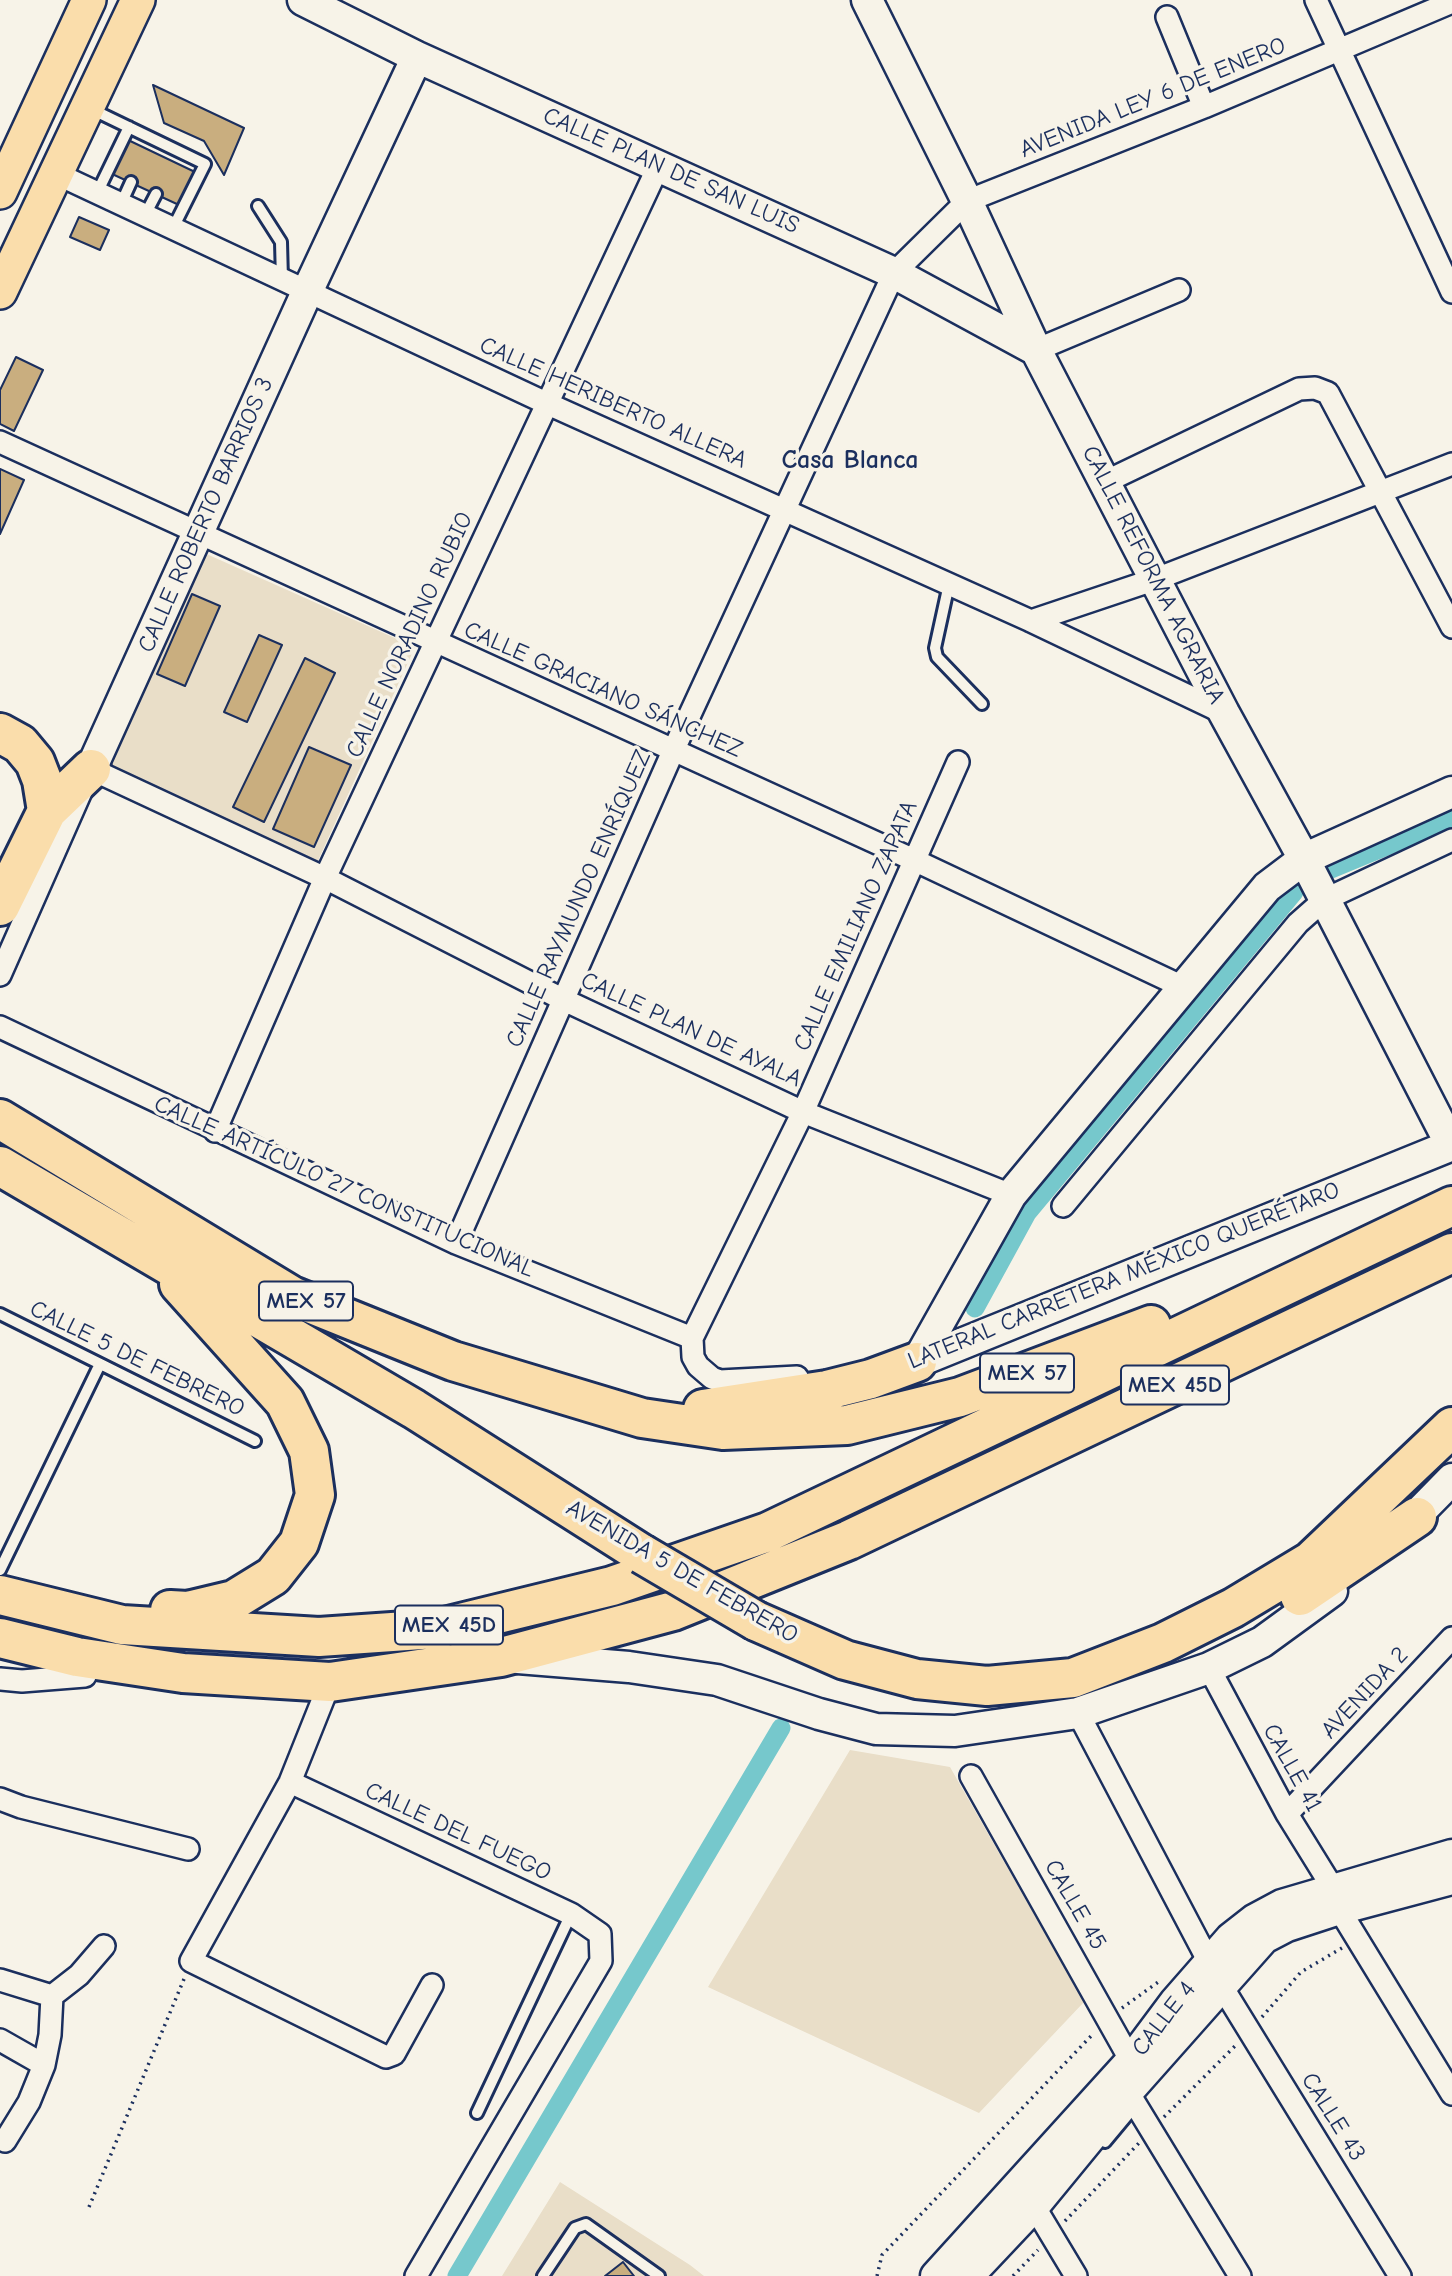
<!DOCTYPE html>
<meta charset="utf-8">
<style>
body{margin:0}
canvas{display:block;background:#f7f3e8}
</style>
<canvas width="1452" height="2276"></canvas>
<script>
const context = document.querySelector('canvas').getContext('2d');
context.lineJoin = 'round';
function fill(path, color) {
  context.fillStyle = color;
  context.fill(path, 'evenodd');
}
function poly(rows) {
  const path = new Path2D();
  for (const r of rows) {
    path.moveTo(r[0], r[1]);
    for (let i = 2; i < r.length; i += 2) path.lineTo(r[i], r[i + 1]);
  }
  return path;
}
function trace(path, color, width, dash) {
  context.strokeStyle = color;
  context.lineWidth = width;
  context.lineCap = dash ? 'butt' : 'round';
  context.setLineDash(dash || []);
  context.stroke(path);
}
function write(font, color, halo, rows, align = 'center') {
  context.font = font + ' "Comic Neue",sans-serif';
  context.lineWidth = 7;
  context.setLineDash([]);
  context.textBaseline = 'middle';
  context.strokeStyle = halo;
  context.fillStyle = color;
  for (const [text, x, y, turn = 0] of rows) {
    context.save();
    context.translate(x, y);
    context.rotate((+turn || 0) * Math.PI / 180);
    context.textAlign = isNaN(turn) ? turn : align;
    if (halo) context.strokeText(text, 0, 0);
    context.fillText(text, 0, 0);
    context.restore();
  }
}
fill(poly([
 [202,552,415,647,316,865,103,769],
 [850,1750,950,1767,1084,2002,979,2113,708,1987],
 [560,2182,690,2265,704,2276,502,2276]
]), '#e9dec8');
trace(poly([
 [1331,869,1452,819],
 [975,1308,1027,1213,1294,892],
 [457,2276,781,1728]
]), '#76c8cc', 19);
const building = poly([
 [153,85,244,128,224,175,204,141,164,123,153,85],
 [126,139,195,172,179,205,110,173,126,139],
 [79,217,109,230,100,250,70,237,79,217],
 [16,357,43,370,14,431,0,424,0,390,16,357],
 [0,469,24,480,0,534,0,469],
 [192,594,220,606,185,686,157,674,192,594],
 [259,635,282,645,247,722,224,712,259,635],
 [305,658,335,673,264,822,233,807,305,658],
 [309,747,351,765,314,847,273,829,309,747],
 [623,2262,634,2276,605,2276,623,2262]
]);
fill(building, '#c9ae7f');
trace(building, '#1b2f5e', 2);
const lane = poly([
 [89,108,205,164,173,228],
 [97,193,129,127],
 [121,204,131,182],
 [258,206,281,242,282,280],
 [145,215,156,194],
 [949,584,935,648,937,657,982,704],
 [0,1314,255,1441],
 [0,1570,100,1364],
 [477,2113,571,1914],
 [1105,2142,1135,2106],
 [543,2276,575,2228,586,2224,659,2276]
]);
const street = poly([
 [1316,0,1452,292],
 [1167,17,1204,107],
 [57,174,546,403,1031,621,1224,713],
 [1036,350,1179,290],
 [0,442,914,860,1183,987],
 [1105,482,1299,389,1315,388,1328,393,1452,627],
 [1031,621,1156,579,1452,464],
 [0,975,91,769,325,878,564,1000,803,1112,1011,1195],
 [0,1027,456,1243,692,1338],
 [215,1131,325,878,659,165],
 [1063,1206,1298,923,1324,900,1452,840],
 [456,1243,674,749,894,273,967,201,1204,107,1452,2],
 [797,1377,720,1381,712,1378,698,1366,693,1357,692,1338,803,1112,958,762],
 [1209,1668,1287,1814,1334,1890],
 [0,1679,22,1681,85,1676],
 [330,1682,290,1782,191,1961,386,2057,394,2054,432,1985],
 [1078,1713,1209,1962],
 [971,1776,1131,2061],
 [290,1782,571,1914,600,1934,601,1961,416,2276],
 [0,1799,21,1807,188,1849],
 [1287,1814,1452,1638],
 [1339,1909,1452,2094],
 [0,1980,52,1996],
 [1221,1985,1400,2276],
 [0,2040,44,2065],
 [1128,2092,1240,2276],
 [5,2141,29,2102,44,2065,50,2035,52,1996,79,1975,104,1946],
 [1034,2206,1076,2276]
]);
const secondary = poly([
 [303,0,417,57,894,273,1036,350],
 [867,0,967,201,1036,350,1224,713,1304,859,1451,1145],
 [91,769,307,292,417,57],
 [917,1362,1011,1195,1267,887,1304,859,1452,792],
 [917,1362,1452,1145],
 [1401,1531,1452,1479],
 [518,1658,629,1667,717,1680,819,1714,876,1729,955,1731,1078,1713,1209,1668,1262,1642,1332,1591],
 [936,2276,1131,2061,1175,2002,1231,1938,1254,1920,1282,1905,1452,1855],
 [968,2276,1034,2206,1130,2089,1264,1938,1287,1926,1339,1909,1452,1879]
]);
const primary = poly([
 [0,192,89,0],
 [0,292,138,0]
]);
const highway = poly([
 [0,733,20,744,35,762,42,780,47,811,0,906],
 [47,811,91,769],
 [0,1119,292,1296,453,1361,642,1418,723,1430,847,1425,960,1397,1151,1325],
 [0,1166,414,1409,642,1554],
 [703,1409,827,1390,871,1379,917,1362],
 [0,1595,122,1625,319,1637,436,1629,612,1586,768,1532,1452,1206],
 [1300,1596,1417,1517],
 [170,1610,188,1611,234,1600,273,1576,299,1543,315,1495,309,1451,285,1402,179,1284],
 [756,1621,845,1660,917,1679,987,1686,1073,1678,1163,1643,1233,1608,1311,1561,1452,1427],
 [0,1638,77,1657,183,1673,330,1682,501,1657,673,1611,849,1540,1452,1253]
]);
trace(lane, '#1b2f5e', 16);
trace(street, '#1b2f5e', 26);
trace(secondary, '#1b2f5e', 35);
trace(primary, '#1b2f5e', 38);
trace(highway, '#1b2f5e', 44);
trace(poly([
 [1122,2008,1161,1980],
 [1262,2017,1301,1972,1342,1948],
 [1164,2117,1235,2046],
 [89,2207,184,1979],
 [1065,2221,1139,2143],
 [877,2276,882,2255,1093,2034],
 [1013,2276,1038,2250]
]), '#1b2f5e', 3.5, [2, 5]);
trace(lane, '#f7f3e8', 10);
trace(street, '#f7f3e8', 21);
trace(secondary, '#f7f3e8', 30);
trace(primary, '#faddab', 33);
trace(highway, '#faddab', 38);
const highwayBridge = poly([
 [642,1554,756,1621]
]);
trace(highwayBridge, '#1b2f5e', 44, []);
trace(highwayBridge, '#faddab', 38);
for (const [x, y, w] of [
 [306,1301,94],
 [1027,1373,94],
 [1175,1385,108],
 [449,1625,108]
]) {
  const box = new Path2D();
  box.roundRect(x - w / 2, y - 19.5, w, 39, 5);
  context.fillStyle = '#f7f3e8';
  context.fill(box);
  trace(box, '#1b2f5e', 2);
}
write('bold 23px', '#1b2f5e', null, [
 ["MEX 57",306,1301],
 ["MEX 57",1027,1373],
 ["MEX 45D",1175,1385],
 ["MEX 45D",449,1625]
]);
write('24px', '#1b2f5e', '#f7f3e8', [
 ["AVENIDA LEY 6 DE ENERO",1153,98,-22],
 ["CALLE PLAN DE SAN LUIS",671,171,24],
 ["CALLE HERIBERTO ALLERA",613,403,24],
 ["CALLE ROBERTO BARRIOS 3",206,515,-66],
 ["CALLE REFORMA AGRARIA",1153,575,63],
 ["CALLE NORADINO RUBIO",410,635,-65],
 ["CALLE GRACIANO SÁNCHEZ",603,690,24],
 ["CALLE RAYMUNDO ENRÍQUEZ",579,899,-66],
 ["CALLE EMILIANO ZAPATA",856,926,-66],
 ["CALLE PLAN DE AYALA",691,1030,25],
 ["CALLE ARTÍCULO 27 CONSTITUCIONAL",344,1187,24],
 ["LATERAL CARRETERA MÉXICO QUERÉTARO",1124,1276,-22],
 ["CALLE 5 DE FEBRERO",137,1359,26],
 ["AVENIDA 5 DE FEBRERO",682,1572,30],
 ["AVENIDA 2",1365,1693,-47],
 ["CALLE 41",1292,1768,61],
 ["CALLE DEL FUEGO",458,1832,25],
 ["CALLE 45",1075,1905,60],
 ["CALLE 4",1164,2019,-52],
 ["CALLE 43",1333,2117,58]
]);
write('bold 26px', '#1b2f5e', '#f7f3e8', [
 ["Casa Blanca",850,461]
]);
</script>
